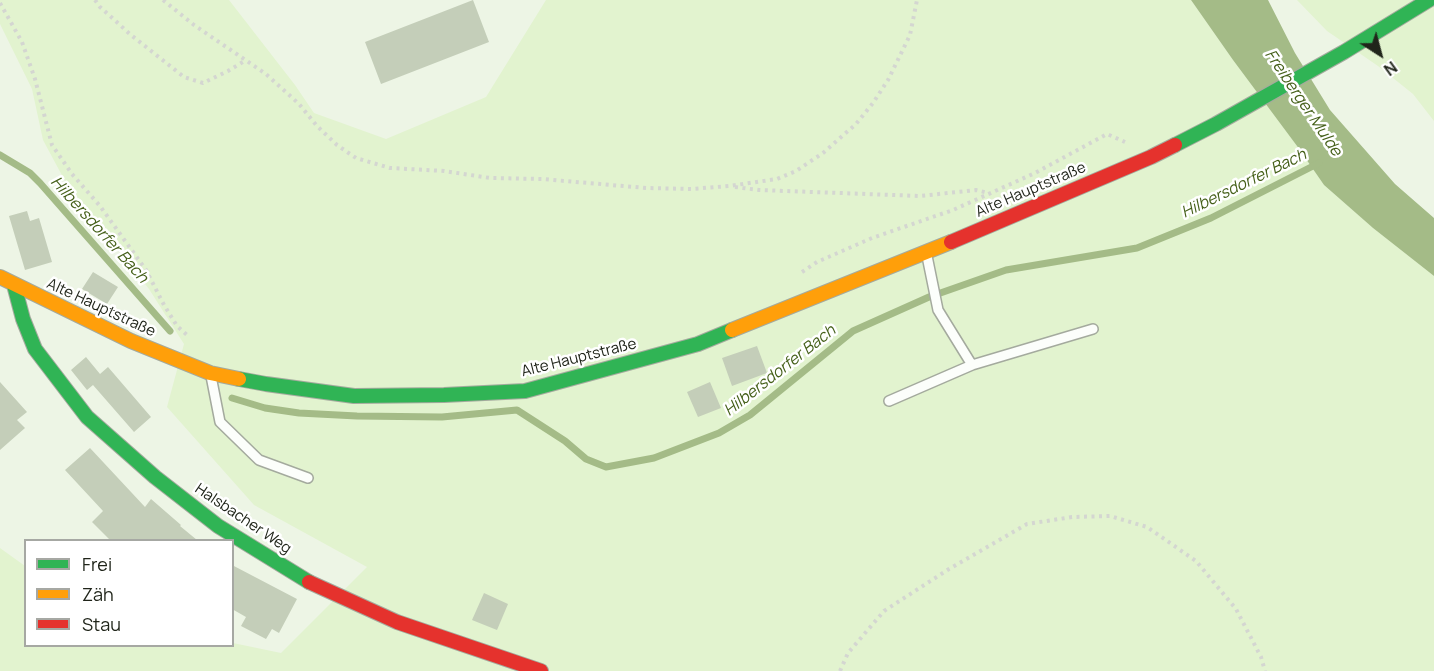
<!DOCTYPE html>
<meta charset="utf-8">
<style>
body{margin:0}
#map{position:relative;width:1434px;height:671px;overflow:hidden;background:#edf5e5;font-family:Manrope,sans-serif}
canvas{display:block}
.legend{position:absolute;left:24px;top:539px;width:210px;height:108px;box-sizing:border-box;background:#fff;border:2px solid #a6a8a3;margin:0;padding:8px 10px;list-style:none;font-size:18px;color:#20251a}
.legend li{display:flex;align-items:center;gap:12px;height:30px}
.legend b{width:30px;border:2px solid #a6a8a3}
.north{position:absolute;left:1350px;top:24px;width:60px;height:60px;-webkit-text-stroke:4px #fff;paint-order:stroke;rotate:144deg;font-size:16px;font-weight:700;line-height:24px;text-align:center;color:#20251a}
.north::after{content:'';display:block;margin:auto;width:21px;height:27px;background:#20251a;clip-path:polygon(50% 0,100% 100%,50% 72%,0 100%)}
</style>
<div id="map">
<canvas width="1434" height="671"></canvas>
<ul class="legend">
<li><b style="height:8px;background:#30b455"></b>Frei</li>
<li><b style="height:8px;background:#ff9f0a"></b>Zäh</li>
<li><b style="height:8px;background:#e5322d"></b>Stau</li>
</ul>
<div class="north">N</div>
</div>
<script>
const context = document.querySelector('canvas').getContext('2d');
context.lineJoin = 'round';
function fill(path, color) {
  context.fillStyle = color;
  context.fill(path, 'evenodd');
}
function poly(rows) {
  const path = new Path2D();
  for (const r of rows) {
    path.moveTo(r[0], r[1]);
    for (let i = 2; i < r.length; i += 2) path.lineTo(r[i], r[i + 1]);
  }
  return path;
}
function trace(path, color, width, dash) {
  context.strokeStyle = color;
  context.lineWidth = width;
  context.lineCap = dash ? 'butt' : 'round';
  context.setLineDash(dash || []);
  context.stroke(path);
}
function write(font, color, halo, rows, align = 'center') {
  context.font = font + ' Manrope,sans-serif';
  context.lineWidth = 5;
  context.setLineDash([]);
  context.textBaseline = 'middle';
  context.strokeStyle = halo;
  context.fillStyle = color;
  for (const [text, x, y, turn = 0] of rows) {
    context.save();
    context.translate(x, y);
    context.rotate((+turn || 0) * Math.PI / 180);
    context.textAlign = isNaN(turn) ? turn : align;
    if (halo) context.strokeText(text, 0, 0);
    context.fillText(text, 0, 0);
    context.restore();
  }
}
fill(poly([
 [0,0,229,0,295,85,314,113,386,139,486,97,546,0,1191,0,1233,60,1297,146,1324,185,1373,228,1434,276,1434,671,0,671,0,548,25,566,26,646,232,646,233,643,281,653,367,567,254,505,167,407,184,344,149,289,65,181,43,140,32,89,0,24],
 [1297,0,1434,0,1434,121,1413,94,1378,66,1327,31]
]), '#e2f3cf');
fill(poly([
 [1191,0,1268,0,1295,53,1330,110,1395,184,1434,218,1434,276,1373,228,1324,185,1297,146,1233,60]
]), '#a4bb87');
trace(poly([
 [0,155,30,173,40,183,170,331],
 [232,398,265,408,299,413,357,416,442,417,517,410,565,441,586,459,606,467,654,458,719,433,750,415,853,331,929,297,1006,270,1137,248,1211,218,1319,163]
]), '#a4bb87', 7);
fill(poly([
 [473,0,489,42,381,84,365,42],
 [27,211,30,221,39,218,52,262,25,270,9,216],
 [93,272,118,287,107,304,82,289],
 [757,346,767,373,732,386,722,358],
 [86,357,100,374,108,367,151,417,134,432,93,385,87,390,71,370],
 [0,382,27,412,17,420,25,428,0,450],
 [710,382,721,408,698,417,687,392],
 [90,448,145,507,151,499,181,525,180,526,197,540,110,540,92,522,103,511,65,470],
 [232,565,297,599,279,633,272,629,266,639,241,626,246,617,232,609],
 [484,593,508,604,497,630,472,620]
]), '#c4ceb9');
const lane = poly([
 [972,365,1093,329],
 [211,376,220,422,259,460,308,478],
 [889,401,972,365,938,310,927,256]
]);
const fast = poly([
 [1175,145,1216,124,1344,52,1429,0],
 [14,285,23,319,35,349,87,417,155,477,218,526,309,582],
 [239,379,266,384,354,396,444,395,525,391,698,344,732,330]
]);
const slow = poly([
 [0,277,131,341,210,373,239,379],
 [732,330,951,242]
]);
const jam = poly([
 [951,242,1151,157,1175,145],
 [309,582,397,622,541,671]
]);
trace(lane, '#a4aa9e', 12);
trace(fast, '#a4aa9e', 16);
trace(slow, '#a4aa9e', 16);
trace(jam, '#a4aa9e', 16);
trace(poly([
 [95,0,100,7,131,35,184,77,203,83,228,71,246,60],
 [163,0,194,25,266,74,299,104,317,126,337,145,356,158,390,168,444,171,490,178,542,179,646,188,691,189,729,186,777,179,796,171,823,153,856,124,873,103,888,80,910,35,917,0],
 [0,3,22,42,35,79,52,145,72,174,100,206,146,270,164,305,177,326,187,335],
 [735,187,759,190,920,196,976,190,988,193],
 [802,272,817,262,872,238,953,210,1035,173,1107,134,1125,142],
 [840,671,848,653,884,611,949,569,1027,524,1072,517,1110,516,1147,527,1196,561,1236,609,1261,657,1265,671]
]), '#d4d6d1', 4, [3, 4.5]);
trace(lane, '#fcfefb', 9);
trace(fast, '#30b455', 14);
trace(slow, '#ff9f0a', 14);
trace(jam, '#e5322d', 14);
write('15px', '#20251a', '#fff', [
 ["Alte Hauptstraße",1031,190,-23],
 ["Alte Hauptstraße",101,308,25],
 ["Alte Hauptstraße",579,358,-14],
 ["Halsbacher Weg",243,519,34]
]);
write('italic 16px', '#445f18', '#fff', [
 ["Freiberger Mulde",1303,103,56],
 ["Hilbersdorfer Bach",1244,184,-26],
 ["Hilbersdorfer Bach",99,230,48],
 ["Hilbersdorfer Bach",780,371,-38]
]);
</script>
